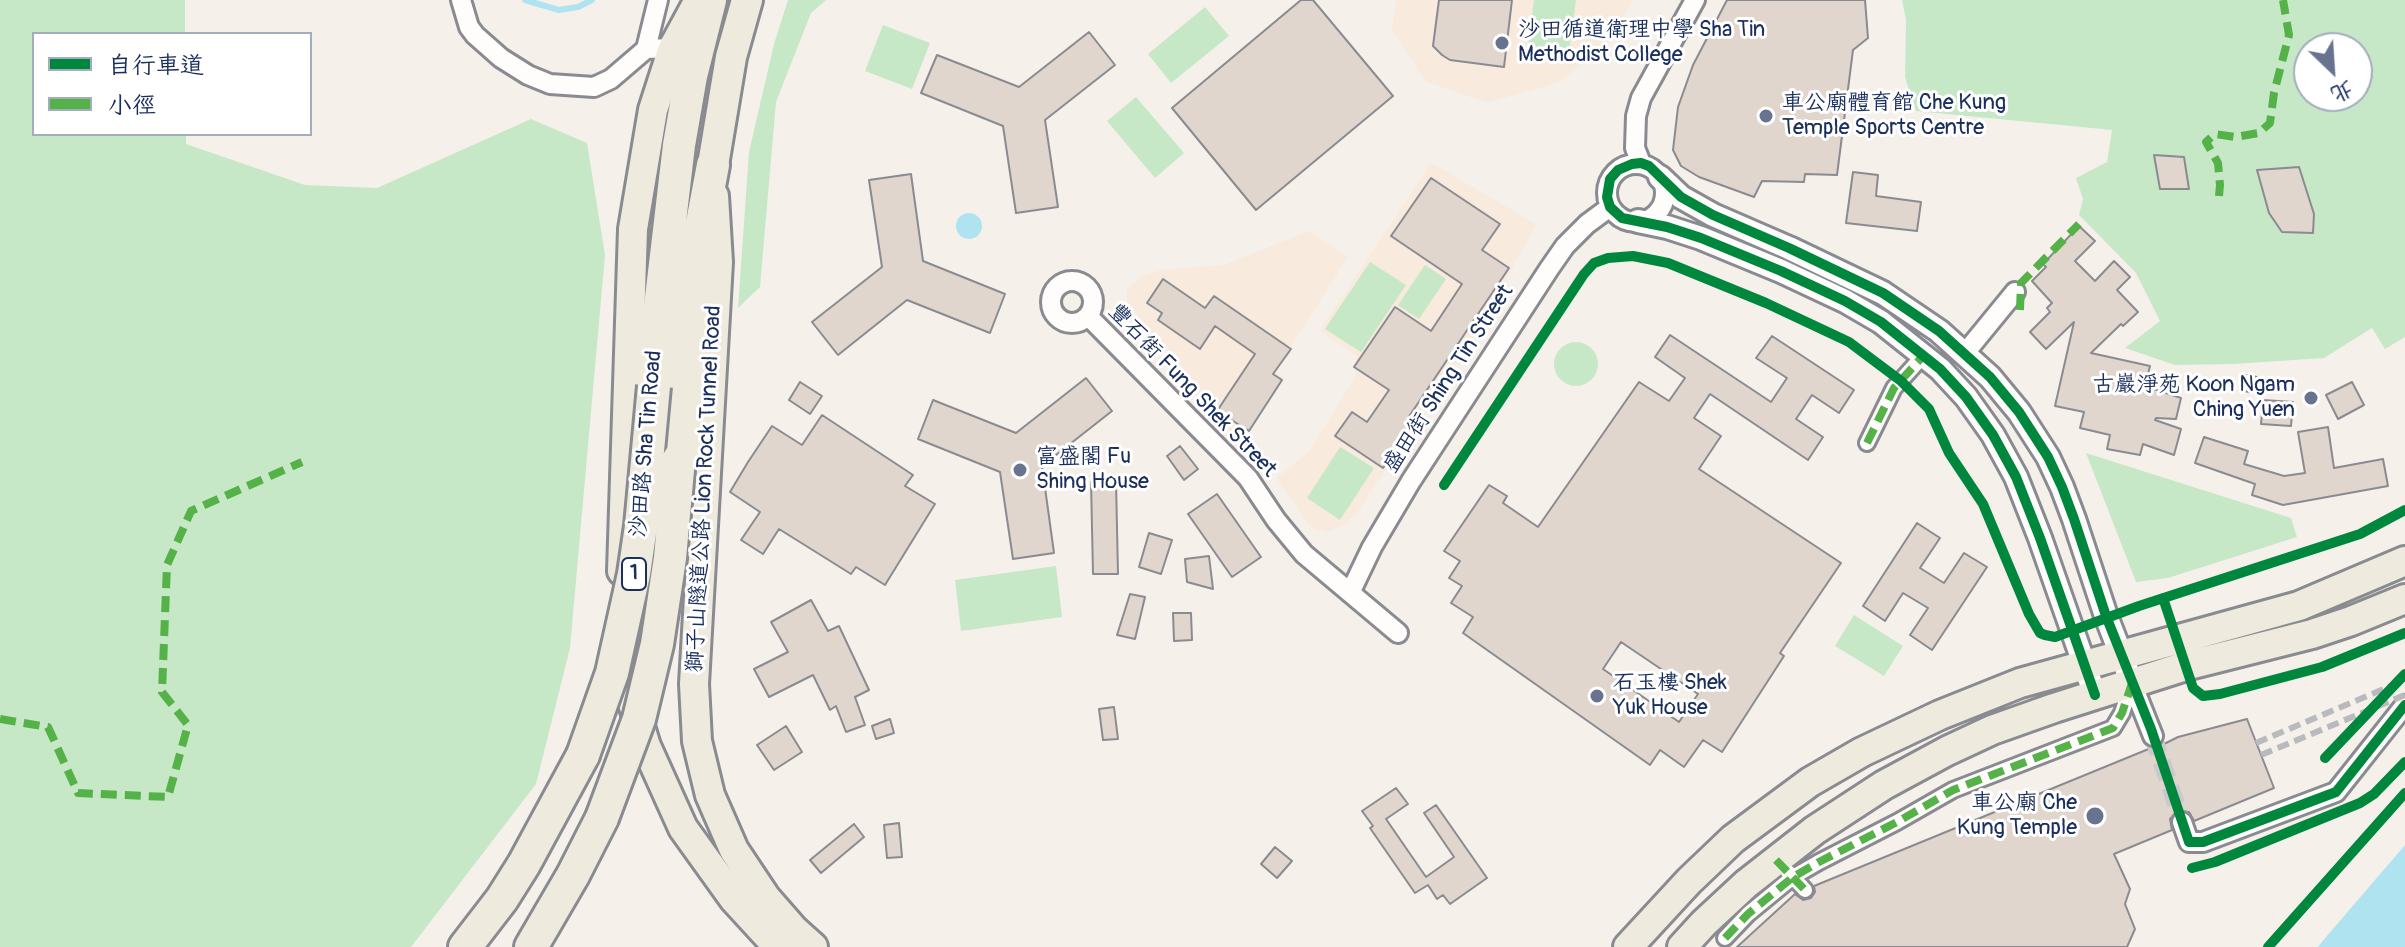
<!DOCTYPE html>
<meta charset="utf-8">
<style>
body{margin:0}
#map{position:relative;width:2405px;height:947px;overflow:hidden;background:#f6f0ea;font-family:Pangolin,"LXGW WenKai TC",sans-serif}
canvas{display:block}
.legend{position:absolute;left:32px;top:32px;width:280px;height:104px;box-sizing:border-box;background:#fff;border:2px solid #a4acbf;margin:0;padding:10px 14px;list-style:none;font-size:24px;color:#1b2f5e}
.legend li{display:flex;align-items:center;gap:16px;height:40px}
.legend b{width:40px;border:2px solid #a4acbf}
.north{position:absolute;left:2293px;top:32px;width:80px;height:80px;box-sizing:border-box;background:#fff;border:2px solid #a4acbf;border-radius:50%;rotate:155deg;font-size:22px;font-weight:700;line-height:32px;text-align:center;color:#1b2f5e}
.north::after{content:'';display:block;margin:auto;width:28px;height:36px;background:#68738f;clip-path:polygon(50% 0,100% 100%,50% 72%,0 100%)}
</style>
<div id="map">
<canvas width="2405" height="947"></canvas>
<ul class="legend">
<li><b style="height:10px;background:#00873e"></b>自行車道</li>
<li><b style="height:10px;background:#55b248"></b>小徑</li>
</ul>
<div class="north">北</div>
</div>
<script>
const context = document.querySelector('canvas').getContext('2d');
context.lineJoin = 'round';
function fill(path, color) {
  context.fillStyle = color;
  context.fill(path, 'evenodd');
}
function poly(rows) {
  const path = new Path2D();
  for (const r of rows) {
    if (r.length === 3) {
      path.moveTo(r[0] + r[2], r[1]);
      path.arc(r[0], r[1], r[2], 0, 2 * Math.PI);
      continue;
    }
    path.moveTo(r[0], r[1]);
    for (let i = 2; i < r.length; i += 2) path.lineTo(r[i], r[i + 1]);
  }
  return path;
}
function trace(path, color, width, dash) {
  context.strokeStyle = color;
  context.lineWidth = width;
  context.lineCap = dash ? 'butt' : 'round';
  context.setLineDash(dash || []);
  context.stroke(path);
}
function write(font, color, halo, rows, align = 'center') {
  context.font = font + ' Pangolin,"LXGW WenKai TC",sans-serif';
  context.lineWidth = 6;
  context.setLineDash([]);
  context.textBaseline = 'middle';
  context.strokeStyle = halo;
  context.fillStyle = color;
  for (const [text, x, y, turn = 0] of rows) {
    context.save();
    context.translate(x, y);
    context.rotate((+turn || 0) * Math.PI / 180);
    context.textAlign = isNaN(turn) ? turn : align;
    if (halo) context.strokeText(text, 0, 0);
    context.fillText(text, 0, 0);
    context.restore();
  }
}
fill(poly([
 [1396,0,1633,0,1621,22,1593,55,1559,82,1487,103,1425,81,1392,30],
 [1431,163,1536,224,1485,319,1356,514,1343,525,1327,532,1312,528,1276,478,1310,451,1355,377,1357,356,1320,331],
 [1309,231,1348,257,1275,371,1284,378,1249,430,1234,435,1224,432,1167,346,1137,320,1127,304,1127,289,1143,276,1161,270,1224,265]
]), '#f8eadc');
fill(poly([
 [0,0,185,0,185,34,34,34,34,134,186,134,186,144,305,185,377,188,531,119,587,143,605,255,570,648,536,784,411,947,0,947],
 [788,0,826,0,811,13,776,102,760,287,738,308,749,152,774,44],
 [1534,0,1576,0,1568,58,1527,53],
 [1902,0,2405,0,2405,337,2385,349,2372,328,2324,358,2234,364,2175,365,2125,348,2160,321,2136,273,2079,215,2083,199,2076,178,2107,162,2112,130,1916,111,1905,77,1906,20],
 [2309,48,2357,48,2357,96,2309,96],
 [1205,7,1229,36,1171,83,1148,54],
 [883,25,930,43,912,89,865,71],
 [1136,97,1184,153,1155,178,1107,121],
 [1370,262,1406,285,1361,352,1325,329],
 [1425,265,1446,279,1419,319,1398,305],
 [1576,364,22],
 [1340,447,1374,468,1340,520,1307,498],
 [2086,453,2291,518,2297,537,2168,578,2136,582],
 [1056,566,1062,617,961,631,955,580],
 [1854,615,1903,646,1884,676,1835,646]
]), '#c7e8c7');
fill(poly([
 [969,226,13],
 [2405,845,2405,947,2318,947,2326,937]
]), '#b0e3f0');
trace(poly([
 [525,0,559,10,578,7,592,0]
]), '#b0e3f0', 6);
const building = poly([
 [1301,0,1313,0,1393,96,1256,210,1172,108,1301,0],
 [1439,0,1512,0,1504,67,1450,60,1442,55,1433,46,1439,0],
 [1727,0,1865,0,1868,38,1853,50,1837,175,1805,174,1804,182,1762,181,1754,197,1699,177,1681,166,1673,150,1678,107,1693,65,1727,0],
 [1089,32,1115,65,1045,120,1058,207,1016,213,1003,126,921,93,937,55,1019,87,1089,32],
 [2154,155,2184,157,2189,189,2160,189,2154,155],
 [2299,167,2314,214,2313,233,2282,232,2269,213,2257,170,2299,167],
 [1853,172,1878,175,1876,196,1921,202,1917,231,1846,223,1853,172],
 [911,174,923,261,1005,294,990,333,907,300,838,355,812,322,882,267,869,180,911,174],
 [1431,178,1500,224,1482,250,1509,268,1406,421,1412,425,1383,468,1335,436,1352,412,1367,422,1389,390,1354,367,1395,307,1431,331,1462,284,1391,236,1431,178],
 [2079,226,2095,241,2075,261,2095,281,2114,261,2130,277,2117,290,2138,312,2123,326,2121,324,2091,353,2150,366,2145,386,2181,398,2176,419,2156,418,2155,420,2181,429,2174,455,2143,444,2140,455,2107,449,2110,435,2080,428,2084,412,2055,406,2074,322,2046,349,2030,332,2050,312,2047,308,2052,303,2032,281,2046,267,2043,264,2079,226],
 [1163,279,1205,308,1214,296,1291,349,1273,374,1282,380,1249,431,1217,411,1255,354,1215,326,1200,349,1158,320,1162,313,1147,303,1163,279],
 [1670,335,1771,402,1787,378,1756,358,1772,336,1854,390,1839,413,1812,395,1796,419,1823,437,1808,460,1710,394,1694,418,1721,436,1699,469,1841,563,1780,653,1784,656,1722,752,1703,740,1684,767,1660,750,1650,765,1463,633,1473,617,1451,603,1462,586,1449,578,1460,561,1444,551,1489,485,1507,496,1503,503,1538,527,1639,382,1669,401,1685,378,1655,357,1670,335],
 [1621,642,1698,694,1679,722,1603,669,1621,642],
 [2241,374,2257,377,2254,393,2239,390,2241,374],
 [1086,378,1112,411,1042,466,1054,553,1013,559,1000,472,918,439,933,400,1016,433,1086,378],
 [800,382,822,396,810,414,789,400,800,382],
 [2352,382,2364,405,2338,419,2326,395,2352,382],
 [2263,400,2293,402,2291,426,2261,424,2263,400],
 [822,415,913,475,905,486,935,504,885,585,856,567,851,574,779,529,763,554,741,540,760,512,730,492,748,462,772,426,802,445,822,415],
 [2328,427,2334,468,2383,459,2388,486,2283,505,2252,495,2255,484,2195,463,2204,437,2248,451,2244,464,2284,476,2305,473,2298,432,2328,427],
 [1180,446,1198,469,1184,480,1167,456,1180,446],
 [1116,481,1118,574,1093,574,1091,482,1116,481],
 [1217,494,1261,557,1232,577,1188,514,1217,494],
 [1917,523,1940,538,1920,568,1944,583,1964,553,1987,567,1932,650,1910,635,1928,608,1903,593,1885,621,1863,606,1917,523],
 [1149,533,1172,540,1161,574,1139,567,1149,533],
 [1209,556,1213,589,1187,582,1185,559,1209,556],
 [1130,594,1145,597,1135,639,1117,635,1130,594],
 [811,600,828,631,839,626,869,690,855,697,865,725,846,732,836,706,830,710,813,675,769,697,754,669,788,652,771,622,811,600],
 [1173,613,1191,613,1192,640,1174,641,1173,613],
 [1114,707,1118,739,1103,740,1099,709,1114,707],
 [890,719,894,733,876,739,872,726,890,719],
 [2247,719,2274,788,2194,821,2189,812,2177,811,2170,819,2172,830,2114,854,2130,889,2125,904,2135,929,2127,947,1737,947,1795,894,1803,900,1811,898,1815,892,1814,886,2151,748,2158,747,2178,737,2247,719],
 [786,726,802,752,774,770,757,745,786,726],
 [1396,788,1408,804,1386,819,1426,877,1454,857,1424,813,1436,805,1487,878,1450,904,1443,895,1437,899,1428,885,1415,893,1370,828,1373,826,1362,811,1396,788],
 [899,823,902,857,887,858,884,825,899,823],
 [854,824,864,837,821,873,810,860,854,824],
 [1275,847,1292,861,1277,878,1261,864,1275,847]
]);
fill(building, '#e0d6cd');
trace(building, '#8a8b91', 2);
trace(poly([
 [2153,736,2182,822]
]), '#cac9ce', 18, [18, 9]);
const pedestrian = poly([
 [1867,443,1894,388,1923,356],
 [1788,872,1805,890],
 [1725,938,1748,914,1793,877,1819,862,1897,822,1953,790,2113,728,2122,713,2132,683]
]);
const minor = poly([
 [461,0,469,27,475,35,501,58,528,75,550,84,594,87,611,79,646,49,673,48],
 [646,49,658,0],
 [1641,163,1635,148,1636,116,1641,98,1695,0],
 [1636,193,29],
 [1072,302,21],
 [1088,316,1248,478,1276,520,1304,554,1398,633],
 [1965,353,2015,292],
 [1350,593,1372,547,1411,481,1549,269,1565,246,1587,224,1610,207],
 [2132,683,2153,736],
 [2182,822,2189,842,2203,842,2336,792,2405,705]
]);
const tertiary = poly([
 [1660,177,1681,197,1713,215,1789,248,1883,293,1939,331,1990,377,2019,412,2048,457,2062,487,2074,519,2106,616,2132,683],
 [1638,221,1667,227,1701,238,1781,271,1845,301,1881,322,1940,369,1966,397,1993,435,2016,477,2040,538,2095,695]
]);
const primary = poly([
 [714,196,718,262,694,684,697,741,710,795,734,850,766,898,794,930,813,947],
 [622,571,633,229,653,110,673,48,699,0],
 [626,636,630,694,646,746,683,828,734,899,778,947],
 [1628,947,1689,881,1733,839,1810,782,1862,752,1940,715,2020,683,2299,606,2405,561],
 [1682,947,1704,923,1746,884,1815,830,1884,785,1947,751,1992,730,2054,708,2189,665,2312,634,2351,621,2405,599]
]);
const trunk = poly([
 [713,165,731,57,747,0]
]);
const motorway = poly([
 [654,386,659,315,679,145,691,76,710,0],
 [679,459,695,260,713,165],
 [465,947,502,899,524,864,583,755],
 [531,947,573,875,602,818]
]);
trace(pedestrian, '#8a8b91', 20);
trace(minor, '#8a8b91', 24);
trace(tertiary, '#8a8b91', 28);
trace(primary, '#8a8b91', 34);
trace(trunk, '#8a8b91', 36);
trace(motorway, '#8a8b91', 38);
trace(pedestrian, '#fefdfc', 14);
trace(minor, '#fefdfc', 18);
trace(tertiary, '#fefdfc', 22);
trace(primary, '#eeebde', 28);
trace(trunk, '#eeebde', 30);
trace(motorway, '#eeebde', 32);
trace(poly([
 [2256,743,2405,680],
 [2261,755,2405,695]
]), '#b8babe', 6, [12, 6]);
const motorwayBridge = poly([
 [583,755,612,673,634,574,641,526,654,386],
 [602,818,639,719,657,644,670,558,679,459]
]);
trace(motorwayBridge, '#8a8b91', 38, []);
trace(motorwayBridge, '#eeebde', 32);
trace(poly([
 [2219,196,2220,185,2218,163,2206,142,2215,134,2235,137,2259,133,2270,123,2274,93,2289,35,2283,0],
 [2020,310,2021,283,2079,224],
 [1867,443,1894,388,1923,356],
 [0,719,48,727,78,793,168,797,188,725,162,692,167,565,191,511,302,462],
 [1776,860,1805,890],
 [1725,938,1748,914,1793,877,1819,862,1897,822,1953,790,2113,728,2122,713,2132,683]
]), '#55b248', 8, [16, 8]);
trace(poly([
 [1444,485,1584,274,1594,263,1608,258,1633,256,1668,263,1766,303,1849,342,1901,381,1929,409,1949,453,1983,504,2029,614,2040,633,2045,635,2055,637,2139,606,2360,534,2405,510],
 [2163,598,2193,688,2203,696,2220,694,2322,667,2405,633],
 [2095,695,2040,538,2016,477,1993,435,1966,397,1940,369,1881,322,1845,301,1781,271,1701,238,1667,227,1622,218,1610,207,1607,197,1610,179,1618,170,1632,164,1641,163,1649,166,1681,197,1713,215,1789,248,1883,293,1939,331,1990,377,2019,412,2048,457,2062,487,2074,519,2106,616,2151,729,2189,842,2203,842,2336,792,2405,705],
 [2325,758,2405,674],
 [2192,868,2215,862,2360,803,2374,794,2405,762],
 [2268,947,2405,793]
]), '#00873e', 10);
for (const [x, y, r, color] of [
 [1502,43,8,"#68738f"],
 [1766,116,8,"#68738f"],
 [2311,398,8,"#68738f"],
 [1020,470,8,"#68738f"],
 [1597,696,8,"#68738f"],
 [2095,816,10,"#68738f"]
]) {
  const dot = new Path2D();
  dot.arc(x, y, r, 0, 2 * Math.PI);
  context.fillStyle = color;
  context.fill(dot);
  trace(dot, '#fff', 3);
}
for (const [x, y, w] of [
 [634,574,24]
]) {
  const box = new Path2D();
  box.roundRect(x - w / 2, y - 16, w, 32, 6);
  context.fillStyle = '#fff';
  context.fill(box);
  trace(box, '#1b2f5e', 2);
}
write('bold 20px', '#1b2f5e', null, [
 ["1",634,574]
]);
write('22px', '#1b2f5e', '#fff', [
 ["沙田循道衛理中學 Sha Tin",1518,30],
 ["Methodist College",1518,55],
 ["車公廟體育館 Che Kung",1782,103],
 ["Temple Sports Centre",1782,128],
 ["古巖淨苑 Koon Ngam",2295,385,"right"],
 ["Ching Yuen",2295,410,"right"],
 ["富盛閣 Fu",1036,457],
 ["Shing House",1036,482],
 ["石玉樓 Shek",1613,683],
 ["Yuk House",1613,708],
 ["車公廟 Che",2077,803,"right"],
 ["Kung Temple",2077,828,"right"]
], 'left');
write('22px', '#1b2f5e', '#fff', [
 ["盛田街 Shing Tin Street",1449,379,-57],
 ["豐石街 Fung Shek Street",1192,391,46],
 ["沙田路 Sha Tin Road",647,444,-85],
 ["獅子山隧道公路 Lion Rock Tunnel Road",705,489,-87]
]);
</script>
